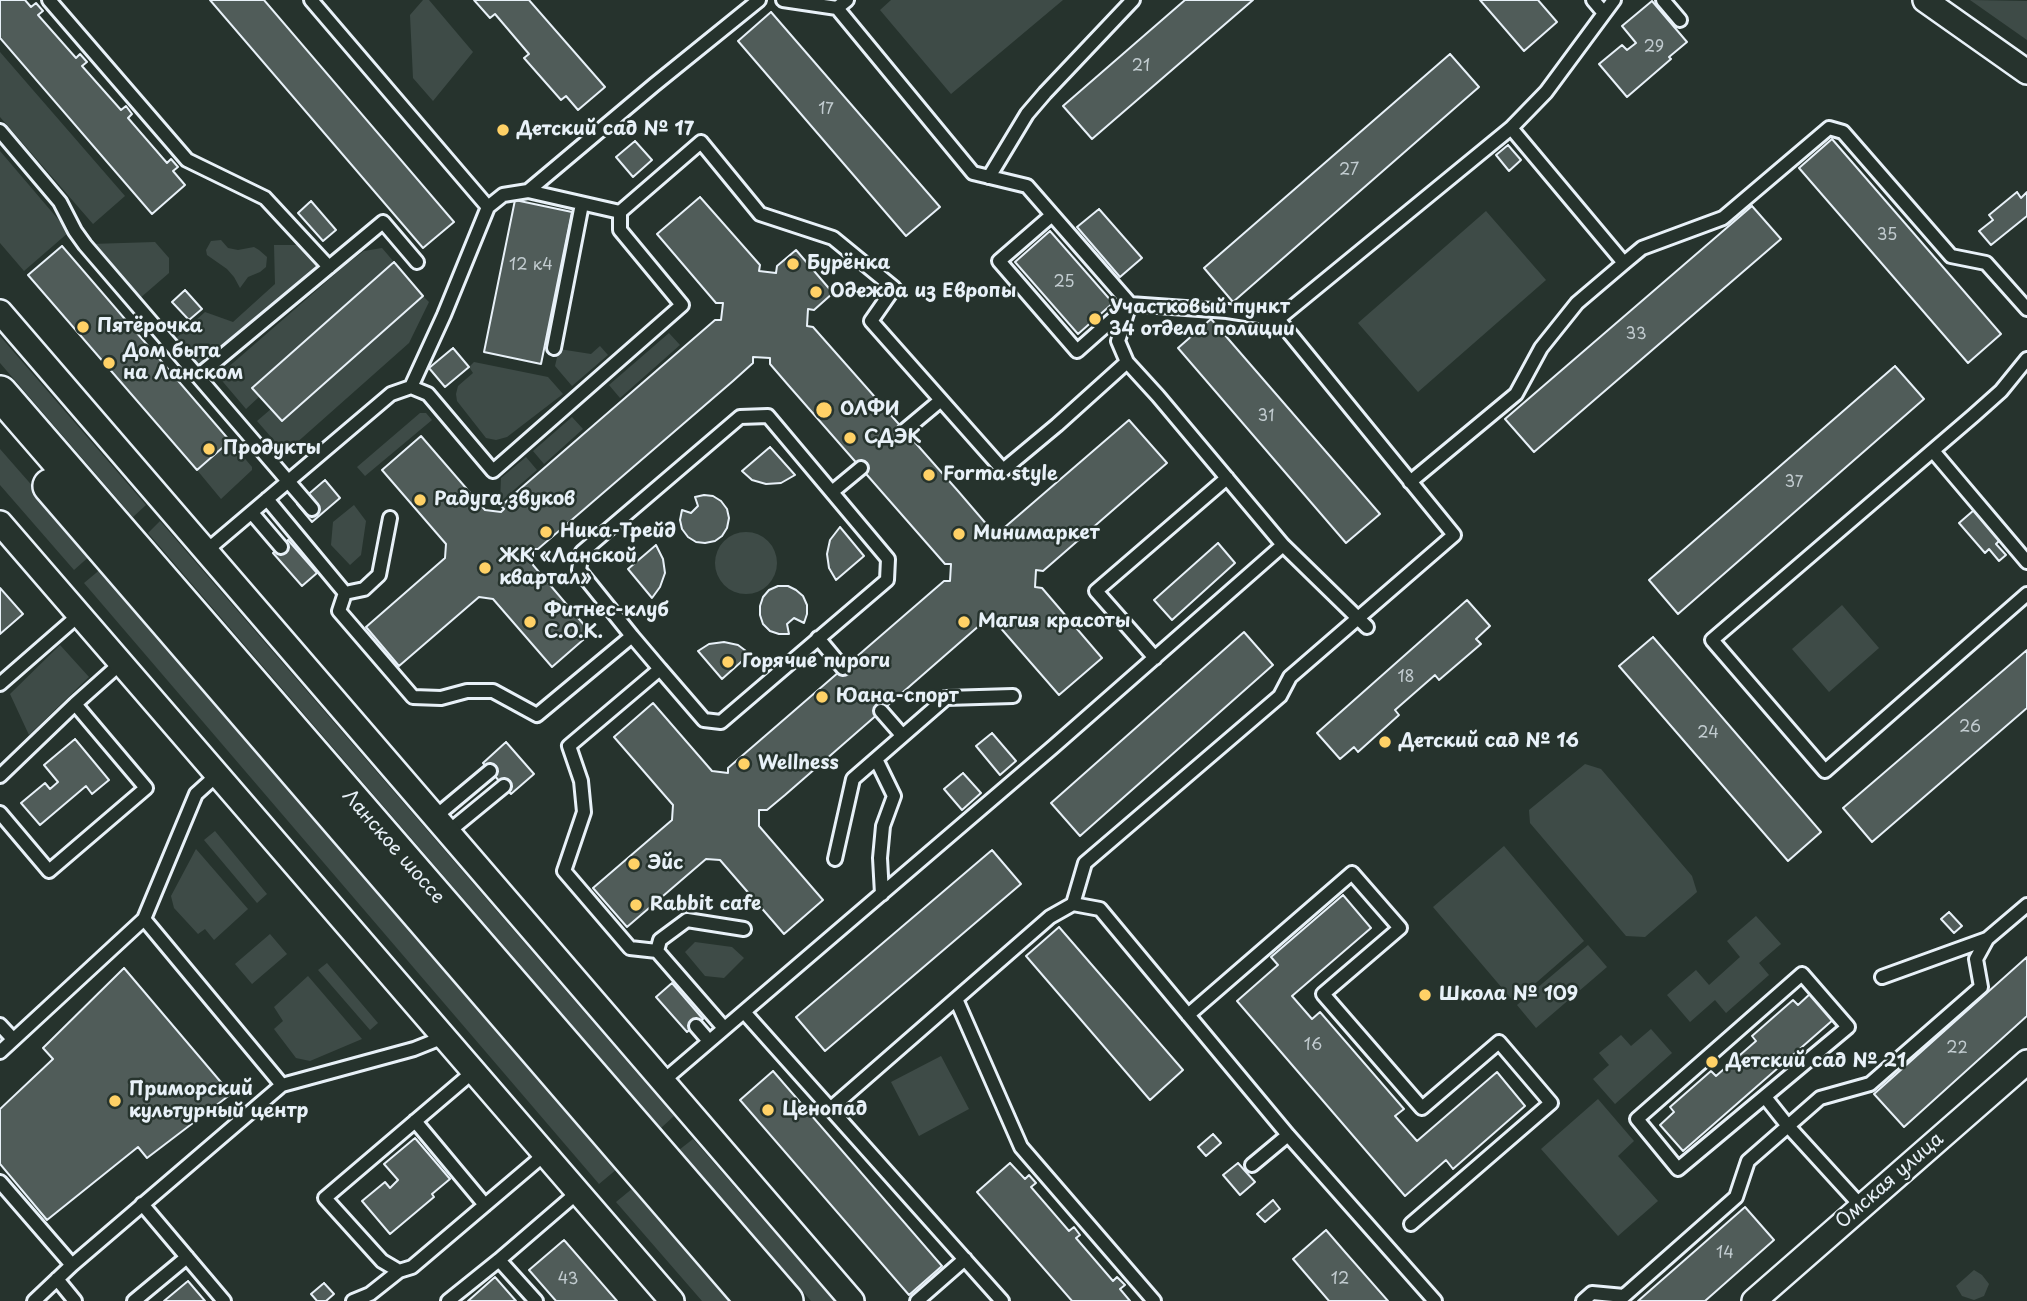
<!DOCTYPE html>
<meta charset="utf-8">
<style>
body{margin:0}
canvas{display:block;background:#26332d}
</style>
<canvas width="2027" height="1301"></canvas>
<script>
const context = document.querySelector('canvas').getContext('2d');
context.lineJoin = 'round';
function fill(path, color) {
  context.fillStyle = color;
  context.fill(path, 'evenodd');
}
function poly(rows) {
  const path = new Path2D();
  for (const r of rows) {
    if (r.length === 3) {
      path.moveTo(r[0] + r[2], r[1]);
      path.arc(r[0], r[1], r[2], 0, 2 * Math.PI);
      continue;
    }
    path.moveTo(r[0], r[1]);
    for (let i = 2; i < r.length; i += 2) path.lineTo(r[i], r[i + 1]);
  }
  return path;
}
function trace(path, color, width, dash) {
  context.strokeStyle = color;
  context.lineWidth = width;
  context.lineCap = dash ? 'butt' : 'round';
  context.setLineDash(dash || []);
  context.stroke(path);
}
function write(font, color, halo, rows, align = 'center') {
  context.font = font + ' "Playpen Sans",sans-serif';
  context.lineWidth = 5;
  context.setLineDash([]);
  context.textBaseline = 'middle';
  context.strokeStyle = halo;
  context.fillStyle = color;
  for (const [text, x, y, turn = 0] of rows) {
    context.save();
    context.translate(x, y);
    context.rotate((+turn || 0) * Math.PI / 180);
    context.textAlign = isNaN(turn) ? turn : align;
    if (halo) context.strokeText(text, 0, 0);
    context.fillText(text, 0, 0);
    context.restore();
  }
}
fill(poly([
 [423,0,429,0,473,52,433,101,413,78,410,15],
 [891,0,1063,0,951,94,880,10],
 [1970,0,2027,1,2027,40],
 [0,52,125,196,93,224,0,117],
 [0,151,69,232,24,271,0,243],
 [1486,211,1546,280,1418,392,1358,323],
 [221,240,228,248,238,250,254,247,259,250,267,257,266,267,260,272,248,277,240,288,234,277,227,269,207,255,206,250,211,241],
 [155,242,169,258,169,273,139,299,91,244],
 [274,245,301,245,321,269,200,369,175,339,205,312,233,322,275,284],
 [382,248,394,262,252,387,260,396,246,409,218,376,348,263,364,251],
 [423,296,429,302,409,343,285,453,257,421,271,409,282,421],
 [669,333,680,345,620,398,609,385],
 [0,336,146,505,133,517,0,363],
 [600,346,608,355,572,386,555,366,559,349,591,354],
 [474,362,548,377,563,394,507,437,496,440,486,438,457,401,456,394,458,386,473,373,469,367],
 [420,413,426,413,432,420,365,476,357,467],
 [572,417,583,429,544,464,533,451],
 [230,441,252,467,252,470,221,499,197,470],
 [0,449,92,554,74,570,0,485],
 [526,457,537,470,500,502,501,478],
 [354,505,366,521,361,555,350,565,331,545,333,522],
 [160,521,674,1116,661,1128,148,533],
 [746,563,31],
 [102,568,617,1169,599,1184,84,583],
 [1842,605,1879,648,1829,692,1792,649],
 [60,645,89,677,29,735,10,694],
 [1585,764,1601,769,1692,876,1697,892,1645,937,1626,936,1530,823,1529,810],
 [215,831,267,894,257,903,204,840],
 [1504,846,1584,941,1514,1002,1433,907],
 [196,849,248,909,214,940,205,929,198,934,174,908,171,896],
 [1756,916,1781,944,1759,963,1769,975,1726,1013,1715,1000,1690,1022,1667,995,1696,970,1709,985,1740,957,1727,941],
 [270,934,287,954,252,984,235,964],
 [695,942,732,947,744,958,724,978,705,976,685,952],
 [1588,945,1607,967,1536,1028,1517,1005],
 [327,963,378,1023,370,1030,318,970],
 [308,976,362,1039,310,1061,296,1058,274,1029,283,1021,274,1007],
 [1651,1029,1672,1053,1615,1104,1593,1079,1609,1065,1599,1053,1621,1035,1631,1046],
 [941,1056,969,1109,919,1136,891,1082],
 [1598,1099,1634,1141,1618,1156,1658,1201,1618,1236,1541,1149],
 [693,1139,834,1301,811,1301,679,1150],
 [633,1188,733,1301,702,1301,616,1202],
 [1974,1270,1982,1275,1989,1284,1984,1296,1974,1300,1962,1296,1956,1286]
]), '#3e4b47');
const building = poly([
 [0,0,25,0,31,7,36,3,43,11,38,15,76,58,80,54,87,62,82,66,121,110,126,106,132,114,128,118,167,163,171,159,178,167,173,171,185,185,152,214,0,38,0,0],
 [210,0,264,0,454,222,423,248,210,0],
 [474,0,529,0,605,87,578,110,566,96,561,100,524,58,529,54,495,14,490,18,474,0],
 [1185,0,1253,0,1092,139,1063,106,1185,0],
 [1480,0,1538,0,1557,22,1524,51,1480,0],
 [1652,1,1687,42,1669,57,1671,59,1627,97,1599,64,1622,45,1627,50,1636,43,1622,26,1652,1],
 [771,12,940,207,906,236,738,41,771,12],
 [1450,54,1479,87,1233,302,1204,268,1450,54],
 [1832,139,2001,334,1968,363,1799,168,1832,139],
 [635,141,652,160,633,177,616,157,635,141],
 [1508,145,1521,160,1509,171,1496,155,1508,145],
 [2017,192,2021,198,2027,192,2027,216,1991,245,1979,231,1993,220,1989,215,2017,192],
 [700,197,760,265,759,271,776,273,777,266,796,250,833,293,814,310,808,309,807,326,813,327,958,491,988,526,988,532,1005,534,1005,527,1129,420,1167,463,1043,571,1036,570,1035,587,1042,588,1102,658,1059,695,998,625,999,619,982,618,981,624,785,795,767,810,759,810,759,826,823,900,784,934,720,860,706,859,627,927,593,888,672,820,673,805,614,737,653,703,712,771,728,773,728,768,944,581,950,581,951,564,945,564,789,386,770,364,770,358,753,357,753,363,733,381,538,549,533,549,533,565,591,633,552,667,493,599,479,597,399,666,366,627,445,558,446,544,382,470,421,436,485,510,501,512,504,509,501,506,520,489,715,320,721,320,723,303,716,303,657,234,700,197],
 [515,200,572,212,541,364,484,352,515,200],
 [311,201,336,230,323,241,298,213,311,201],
 [1752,206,1781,239,1534,452,1505,419,1752,206],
 [1099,209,1142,258,1120,277,1077,227,1099,209],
 [1050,231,1113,303,1078,334,1015,262,1050,231],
 [62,246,230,441,197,470,28,275,62,246],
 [394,262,423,296,282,421,252,388,394,262],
 [185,290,202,309,189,320,172,302,185,290],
 [1211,319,1380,514,1346,543,1178,348,1211,319],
 [453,348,469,367,445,387,429,368,453,348],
 [1895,366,1924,399,1678,614,1649,580,1895,366],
 [770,447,795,475,781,483,766,484,752,480,742,471,770,447],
 [325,480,340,498,312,522,297,504,325,480],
 [704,495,713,496,721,501,727,509,729,518,727,528,722,536,715,541,705,543,696,542,688,537,682,529,680,520,682,510,691,513,698,506,695,497,704,495],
 [1974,510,2000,540,1996,544,2006,555,1999,561,1989,549,1985,553,1959,523,1974,510],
 [840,527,864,556,836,580,829,568,827,554,830,540,840,527],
 [288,540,317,573,302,586,273,553,288,540],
 [1218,543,1235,563,1172,620,1154,600,1218,543],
 [656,545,663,559,665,573,660,587,652,598,628,569,656,545],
 [778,586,788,586,796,590,803,596,807,605,807,614,804,623,794,618,787,624,789,634,779,634,770,631,763,624,760,615,760,606,763,597,769,590,778,586],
 [0,588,23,614,0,634,0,588],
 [1467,600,1490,626,1476,639,1481,644,1439,680,1435,675,1395,710,1399,715,1358,752,1354,747,1340,759,1317,733,1467,600],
 [1244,632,1273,665,1080,836,1051,803,1244,632],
 [1653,637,1821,832,1788,861,1619,666,1653,637],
 [724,642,738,645,750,654,722,679,698,651,709,644,724,642],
 [2027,650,2027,708,1872,842,1843,808,2027,650],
 [992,733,1016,761,1000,775,976,746,992,733],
 [75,739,109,780,92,794,86,786,40,825,21,803,45,783,50,789,58,782,44,765,75,739],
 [506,742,534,774,511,794,483,763,506,742],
 [963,773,981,793,962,810,944,789,963,773],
 [992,850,1021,884,825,1051,796,1017,992,850],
 [1343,895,1371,928,1292,996,1312,1019,1320,1012,1404,1109,1395,1116,1417,1141,1497,1072,1525,1106,1453,1169,1446,1160,1405,1196,1237,1001,1278,965,1271,957,1343,895],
 [1949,912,1962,926,1954,933,1941,919,1949,912],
 [1059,927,1183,1070,1150,1100,1026,956,1059,927],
 [2027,957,2027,1016,1904,1127,1874,1094,2027,957],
 [124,968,231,1094,147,1158,138,1147,47,1220,0,1164,0,1109,53,1059,43,1048,124,968],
 [672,983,703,1019,687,1032,656,997,672,983],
 [1811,993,1834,1019,1683,1151,1660,1125,1674,1112,1670,1107,1711,1071,1716,1076,1756,1041,1752,1036,1793,1000,1798,1005,1811,993],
 [773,1071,942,1266,909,1295,740,1100,773,1071],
 [1213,1134,1221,1143,1206,1156,1198,1147,1213,1134],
 [415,1138,450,1179,432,1194,434,1197,390,1234,362,1201,385,1182,390,1188,398,1180,384,1164,415,1138],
 [1010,1163,1025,1179,1029,1175,1036,1183,1031,1187,1069,1231,1074,1227,1080,1235,1076,1238,1113,1281,1117,1277,1125,1285,1120,1289,1130,1301,1072,1301,1039,1263,977,1192,1010,1163],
 [1238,1163,1255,1182,1240,1195,1223,1175,1238,1163],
 [1273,1200,1280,1209,1265,1222,1257,1214,1273,1200],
 [1745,1207,1774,1240,1705,1301,1638,1301,1745,1207],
 [1326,1230,1345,1252,1388,1301,1329,1301,1293,1259,1326,1230],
 [564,1240,617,1301,556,1301,529,1270,564,1240],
 [495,1277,516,1301,468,1301,495,1277],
 [188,1281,205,1301,164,1301,188,1281],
 [324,1283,334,1294,326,1301,317,1301,311,1294,324,1283]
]);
fill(building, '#505c59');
trace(building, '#e8f1f8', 2);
const service = poly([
 [49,0,187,160,265,198,329,267],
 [311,0,488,207],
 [783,0,837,8,847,0],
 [1593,0,1604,13],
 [1663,0,1680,20],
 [837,8,973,173,1027,186,1130,304,1118,341,1127,362,1158,396,1283,545,1367,627],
 [1511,128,1624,263],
 [0,131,60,202,75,231,85,245,312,509],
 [989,177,1027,114,1045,93,1133,0],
 [528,191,620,212],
 [1052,215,999,261,1077,351,1130,304,1227,311,1278,319],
 [554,348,582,204],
 [2027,359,2001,391,1973,416,1712,640,1825,771,2027,594],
 [198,376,383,222,417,262],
 [411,387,444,315,488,207,503,195,528,191,654,85,759,0],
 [904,431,941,400],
 [1933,451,2027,562],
 [1410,482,1516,394,1541,348,1577,303,1624,263,1642,248,1723,218,1829,128,1843,132,1951,256,1986,263,2027,309],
 [832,492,861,468],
 [267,499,345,593,339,611,413,697,441,698,467,691,493,691,537,715,632,636,579,570,582,552,740,417,768,416,888,559,887,580,721,722,704,720,660,669,569,746,581,781,584,812,564,871,630,948,657,951,724,1028],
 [252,513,281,547],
 [206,551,391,394,411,387,428,394,493,471,682,305,620,230,620,212,701,142,760,214,833,238,894,288,871,321,1003,470,1057,425,1127,362],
 [345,593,364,589,379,575,390,518],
 [632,636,660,669],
 [818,638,843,668],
 [1155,658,1096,591,1227,478],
 [0,684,79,615],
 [881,711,902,735],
 [876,759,894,796,883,826,880,858,882,894],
 [0,776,75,704,121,663],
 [0,813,49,871,146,788,75,704],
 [435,817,490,771],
 [448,832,504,786],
 [835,859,853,779,946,698,1013,696],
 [1073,904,1085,863,1280,696,1290,677,1454,535,1278,319,1511,128,1546,92,1614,0],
 [144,919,282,1085],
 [657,951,660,940,687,920,744,929],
 [1802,974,1848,1027,1678,1169,1637,1119,1802,974],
 [1882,977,1987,939],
 [956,999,1021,1147,1154,1301],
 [744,1012,1002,1301],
 [1188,1015,1352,873,1400,928,1323,994,1422,1108,1499,1042,1551,1103,1411,1224],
 [0,1025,13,1039],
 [696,1026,709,1041],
 [0,1052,144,919,196,794,217,775],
 [663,1081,1053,747,1283,545],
 [830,1109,1050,917,1073,904,1100,909,1288,1135,1435,1301],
 [415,1121,485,1205],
 [1252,1165,1288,1135],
 [0,1182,72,1265],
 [142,1204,224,1301],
 [1861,1206,1788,1126,1820,1098,1870,1084,1981,987,1976,959,1987,939,2027,905],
 [399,1271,382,1261,325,1198,474,1071],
 [57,1279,75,1301],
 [34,1301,72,1265,282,1085,414,1049,444,1037],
 [134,1301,187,1257],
 [353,1301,370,1294,399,1271,412,1267,545,1154],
 [448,1301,499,1260],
 [536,1301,499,1260,578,1192],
 [917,1301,965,1259],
 [1583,1301,1592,1293,1624,1296,1736,1197,1748,1161,1788,1126,1765,1097]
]);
const minor = poly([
 [1925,0,2027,72],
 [0,312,852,1301],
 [0,523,672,1301],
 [1754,1301,2027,1062]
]);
const secondary = poly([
 [0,393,786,1301],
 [50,486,753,1301]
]);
trace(service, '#e8f1f8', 18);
trace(minor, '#e8f1f8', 28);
trace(secondary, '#e8f1f8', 38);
trace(service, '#26332d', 12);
trace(minor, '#26332d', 23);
trace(secondary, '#26332d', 33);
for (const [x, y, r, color] of [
 [503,130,7,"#ffd166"],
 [793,264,7,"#ffd166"],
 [816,292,7,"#ffd166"],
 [1095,319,7,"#ffd166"],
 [83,327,7,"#ffd166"],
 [109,363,7,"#ffd166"],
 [824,410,9,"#ffd166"],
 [850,438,7,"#ffd166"],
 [209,449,7,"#ffd166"],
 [929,475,7,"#ffd166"],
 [420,500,7,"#ffd166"],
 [546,532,7,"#ffd166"],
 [959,534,7,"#ffd166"],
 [485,568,7,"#ffd166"],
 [530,622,7,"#ffd166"],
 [964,622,7,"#ffd166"],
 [728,662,7,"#ffd166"],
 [822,697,7,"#ffd166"],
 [1385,742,7,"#ffd166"],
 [744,764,7,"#ffd166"],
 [634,864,7,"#ffd166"],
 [636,905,7,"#ffd166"],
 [1425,995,7,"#ffd166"],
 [1712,1062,7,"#ffd166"],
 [115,1101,7,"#ffd166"],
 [768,1110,7,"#ffd166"]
]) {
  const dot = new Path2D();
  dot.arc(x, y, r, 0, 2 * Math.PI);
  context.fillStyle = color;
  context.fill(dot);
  trace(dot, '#26332d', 2.5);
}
write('16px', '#c2ccd0', null, [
 ["29",1654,48],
 ["21",1141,67],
 ["17",826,110],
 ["27",1349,171],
 ["35",1887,236],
 ["12 к4",531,266],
 ["25",1064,283],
 ["33",1636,335],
 ["31",1266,417],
 ["37",1794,483],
 ["18",1406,678],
 ["26",1970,728],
 ["24",1708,734],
 ["16",1313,1046],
 ["22",1957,1049],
 ["14",1725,1254],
 ["43",568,1280],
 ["12",1340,1280]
]);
write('bold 19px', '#e8f1f8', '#26332d', [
 ["Детский сад № 17",517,130],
 ["Бурёнка",807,264],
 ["Одежда из Европы",830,292],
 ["Участковый пункт",1109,308],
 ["34 отдела полиции",1109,330],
 ["Пятёрочка",97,327],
 ["Дом быта",123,352],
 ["на Ланском",123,374],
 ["ОЛФИ",840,410],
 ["СДЭК",864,438],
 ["Продукты",223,449],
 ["Forma style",943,475],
 ["Радуга звуков",434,500],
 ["Ника-Трейд",560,532],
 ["Минимаркет",973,534],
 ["ЖК «Ланской",499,557],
 ["квартал»",499,579],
 ["Фитнес-клуб",544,611],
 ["С.О.К.",544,633],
 ["Магия красоты",978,622],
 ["Горячие пироги",742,662],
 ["Юана-спорт",836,697],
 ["Детский сад № 16",1399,742],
 ["Wellness",758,764],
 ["Эйс",648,864],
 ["Rabbit cafe",650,905],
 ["Школа № 109",1439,995],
 ["Детский сад № 21",1726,1062],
 ["Приморский",129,1090],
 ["культурный центр",129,1112],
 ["Ценопад",782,1110]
], 'left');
write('19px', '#e8f1f8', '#26332d', [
 ["Ланское шоссе",393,847,49],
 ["Омская улица",1890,1181,-41]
]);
</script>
